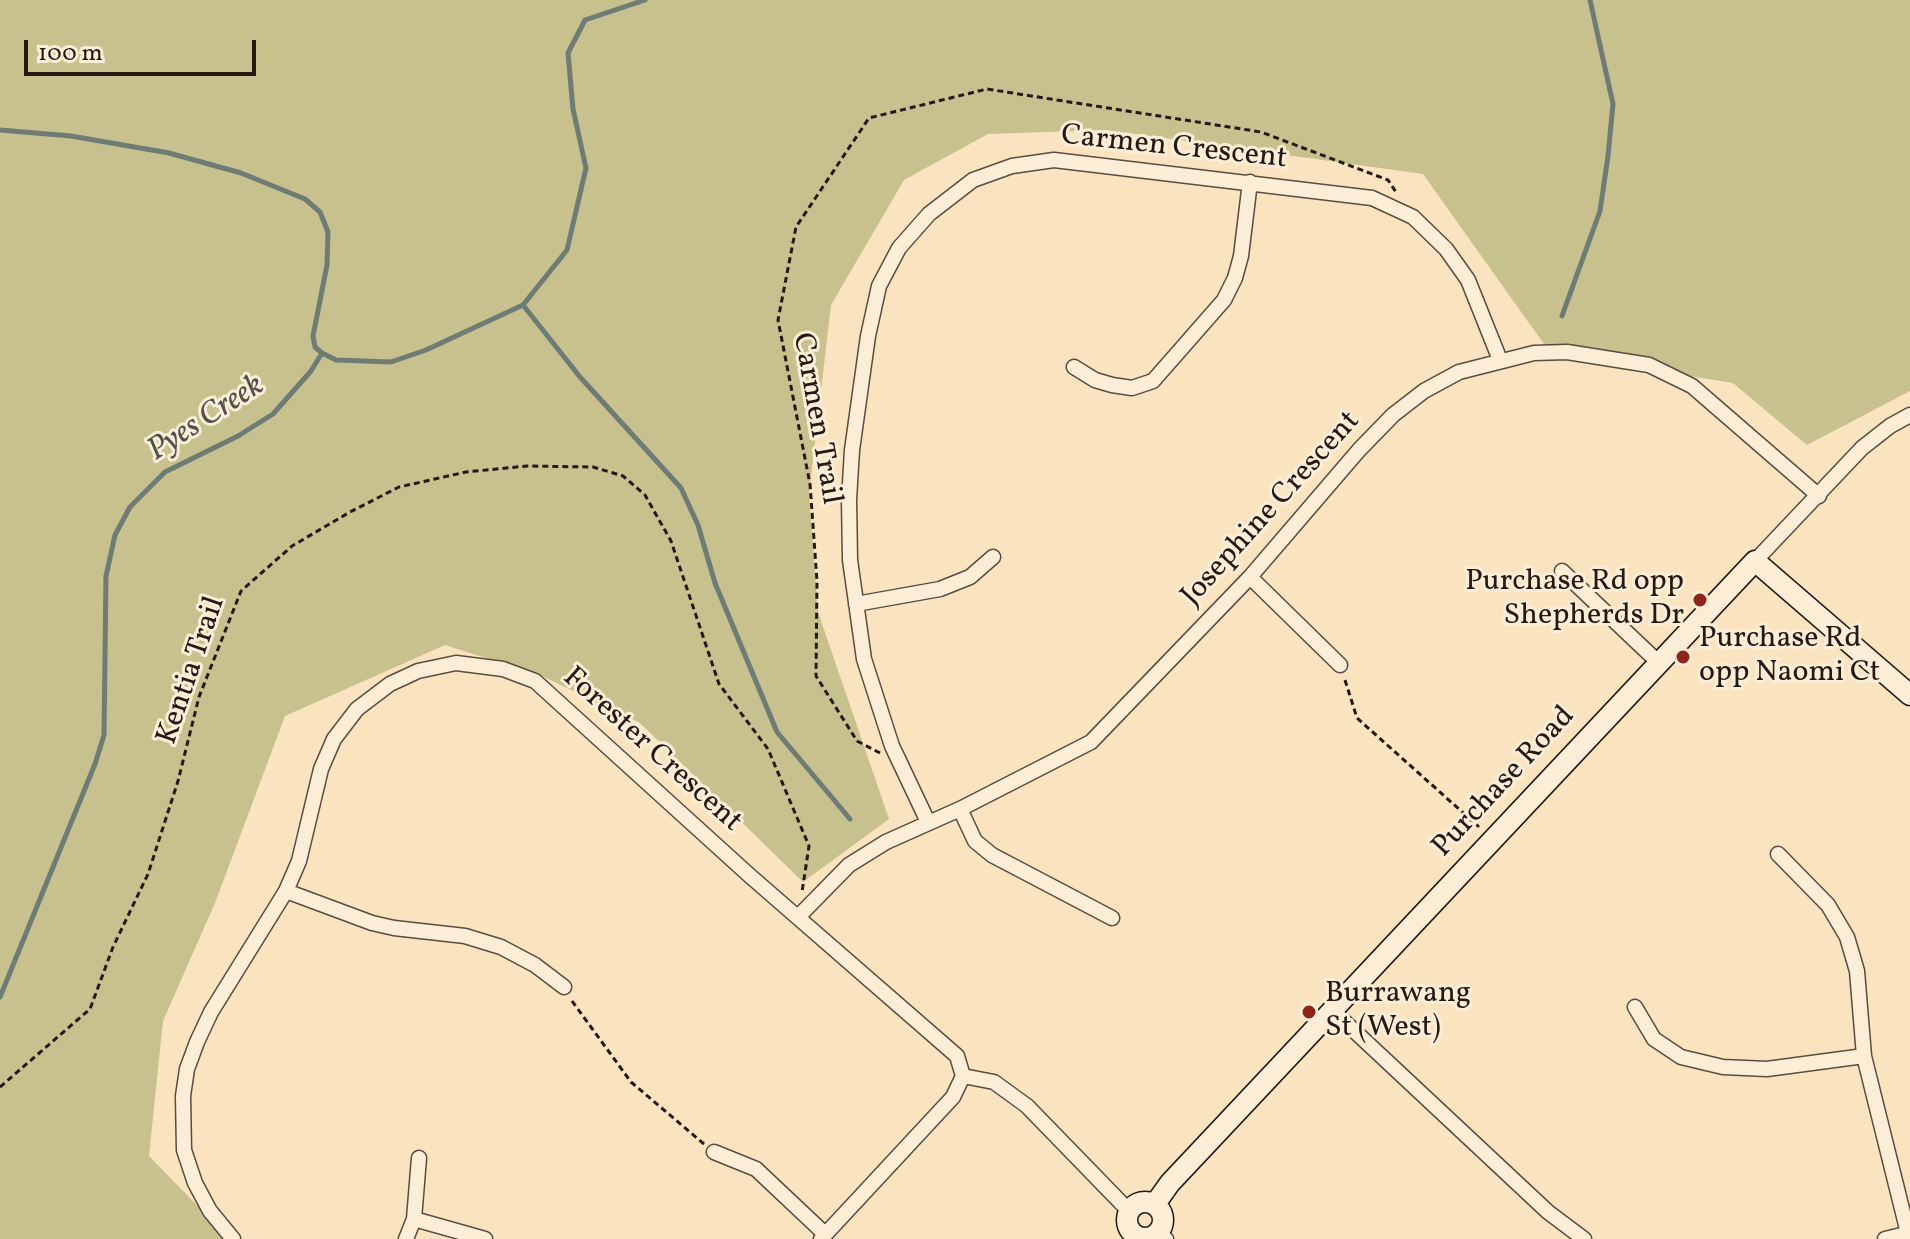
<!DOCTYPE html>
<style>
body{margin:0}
#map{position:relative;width:1910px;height:1239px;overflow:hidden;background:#fae4c0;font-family:Vollkorn,serif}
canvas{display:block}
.scale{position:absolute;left:24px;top:40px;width:232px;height:36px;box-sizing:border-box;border:4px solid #251914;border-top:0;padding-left:10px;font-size:24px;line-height:28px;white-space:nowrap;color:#251914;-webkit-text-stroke:6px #fcedd6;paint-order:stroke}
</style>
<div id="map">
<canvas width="1910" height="1239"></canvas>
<div class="scale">100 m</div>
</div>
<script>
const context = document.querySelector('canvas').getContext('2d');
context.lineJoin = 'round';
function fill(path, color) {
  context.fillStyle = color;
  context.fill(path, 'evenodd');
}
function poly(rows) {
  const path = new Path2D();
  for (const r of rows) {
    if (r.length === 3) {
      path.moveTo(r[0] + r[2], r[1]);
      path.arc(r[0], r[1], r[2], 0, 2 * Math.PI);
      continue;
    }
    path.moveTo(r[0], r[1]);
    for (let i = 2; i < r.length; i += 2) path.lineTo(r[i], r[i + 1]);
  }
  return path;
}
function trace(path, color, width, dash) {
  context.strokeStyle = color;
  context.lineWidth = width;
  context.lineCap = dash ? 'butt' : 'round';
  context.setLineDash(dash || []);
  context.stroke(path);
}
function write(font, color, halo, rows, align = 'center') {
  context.font = font + ' Vollkorn,serif';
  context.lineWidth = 6;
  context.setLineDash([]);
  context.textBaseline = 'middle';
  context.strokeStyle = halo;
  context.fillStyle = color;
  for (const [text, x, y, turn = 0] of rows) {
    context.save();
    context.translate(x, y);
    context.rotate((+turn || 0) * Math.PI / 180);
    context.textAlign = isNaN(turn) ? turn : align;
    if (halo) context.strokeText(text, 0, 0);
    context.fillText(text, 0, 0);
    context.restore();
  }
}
fill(poly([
 [0,0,1910,0,1910,391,1807,445,1733,383,1551,354,1423,174,1107,130,988,134,904,180,831,305,809,494,818,612,889,819,803,882,640,723,542,676,445,645,285,716,215,903,163,1021,149,1156,230,1239,0,1239]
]), '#c6c18d');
trace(poly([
 [0,130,71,136,169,153,241,173,305,199,320,212,328,232,327,265,313,336,315,347,322,353],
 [523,305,580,377,681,488,698,525,715,583,777,732,850,819],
 [1562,316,1600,211,1608,156,1613,104,1590,0],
 [0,997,95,764,104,735,106,576,115,535,130,507,165,472,238,436,273,414,311,371,322,353,336,360,391,362,426,350,523,305,567,250,586,168,573,109,568,53,585,20,645,0]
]), '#6e7c75', 5);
const street = poly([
 [1074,367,1095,380,1112,385,1132,388,1153,381,1224,300,1235,278,1241,256,1250,182],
 [1755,561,1862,448,1890,426,1910,415],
 [1562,571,1660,664],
 [1250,577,1340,665],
 [856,604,940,589,970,577,993,557],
 [960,809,975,841,992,855,1112,918],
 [928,822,892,746,864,659,850,560,849,500,852,450,868,336,879,286,899,248,929,214,973,180,1012,166,1054,160,1372,198,1413,217,1446,249,1468,280,1500,360],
 [1778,854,1828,905,1847,937,1857,971,1864,1056,1908,1233],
 [286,891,372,923,394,928,465,936,501,947,535,965,564,987],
 [798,917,849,865,886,842,960,809,1091,742,1250,577,1359,450,1393,415,1424,391,1459,372,1534,353,1567,352,1649,365,1692,386,1819,496],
 [1635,1007,1654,1039,1681,1057,1723,1067,1767,1069,1864,1056],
 [1332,1010,1548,1212,1584,1239],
 [963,1076,994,1082,1027,1106,1129,1211],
 [714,1152,756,1169,825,1234],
 [414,1219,485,1239],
 [1158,1233,1166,1239],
 [233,1239,210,1211,195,1183,184,1150,183,1096,187,1069,197,1042,211,1012,286,891,299,861,321,769,334,739,357,709,390,684,418,671,456,663,503,669,535,681,749,875,957,1056,963,1076,953,1097,821,1239],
 [406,1239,414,1219,419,1158],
 [1885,1239,1910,1233]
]);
const secondary = poly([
 [1145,1220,18],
 [1155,1204,1170,1183,1755,561,1910,695]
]);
trace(street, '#5a4c3f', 17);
trace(secondary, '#251914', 23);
trace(poly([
 [1345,680,1357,718,1479,827],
 [880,753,857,741,816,676,817,581,810,484,778,320,796,227,869,118,987,89,1261,132,1388,180,1396,192],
 [572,1001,631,1082,704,1144],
 [0,1087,90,1009,113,947,148,874,178,781,199,697,241,591,292,546,350,512,399,487,466,472,527,466,593,467,623,476,645,495,671,541,719,684,768,749,809,846,802,892]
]), '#251914', 3, [6, 4]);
trace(street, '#fcedd6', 14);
trace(secondary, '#fcedd6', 20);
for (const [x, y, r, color] of [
 [1700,600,8,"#8f2418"],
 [1683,657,8,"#8f2418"],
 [1309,1012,8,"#8f2418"]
]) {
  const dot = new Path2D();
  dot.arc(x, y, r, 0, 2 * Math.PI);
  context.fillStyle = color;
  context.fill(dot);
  trace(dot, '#fcedd6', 3);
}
write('30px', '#251914', '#fcedd6', [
 ["Carmen Crescent",1174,149,6],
 ["Carmen Trail",815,419,80],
 ["Josephine Crescent",1272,510,-48],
 ["Kentia Trail",193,671,-71],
 ["Forester Crescent",651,751,42],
 ["Purchase Road",1505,783,-47]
]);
write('30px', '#251914', '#fcedd6', [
 ["Purchase Rd opp",1684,583,"right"],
 ["Shepherds Dr",1684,617,"right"],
 ["Purchase Rd",1699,640],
 ["opp Naomi Ct",1699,674],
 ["Burrawang",1325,995],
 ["St (West)",1325,1029]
], 'left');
write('italic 32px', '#4f534c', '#fcedd6', [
 ["Pyes Creek",207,420,-33]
]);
</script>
